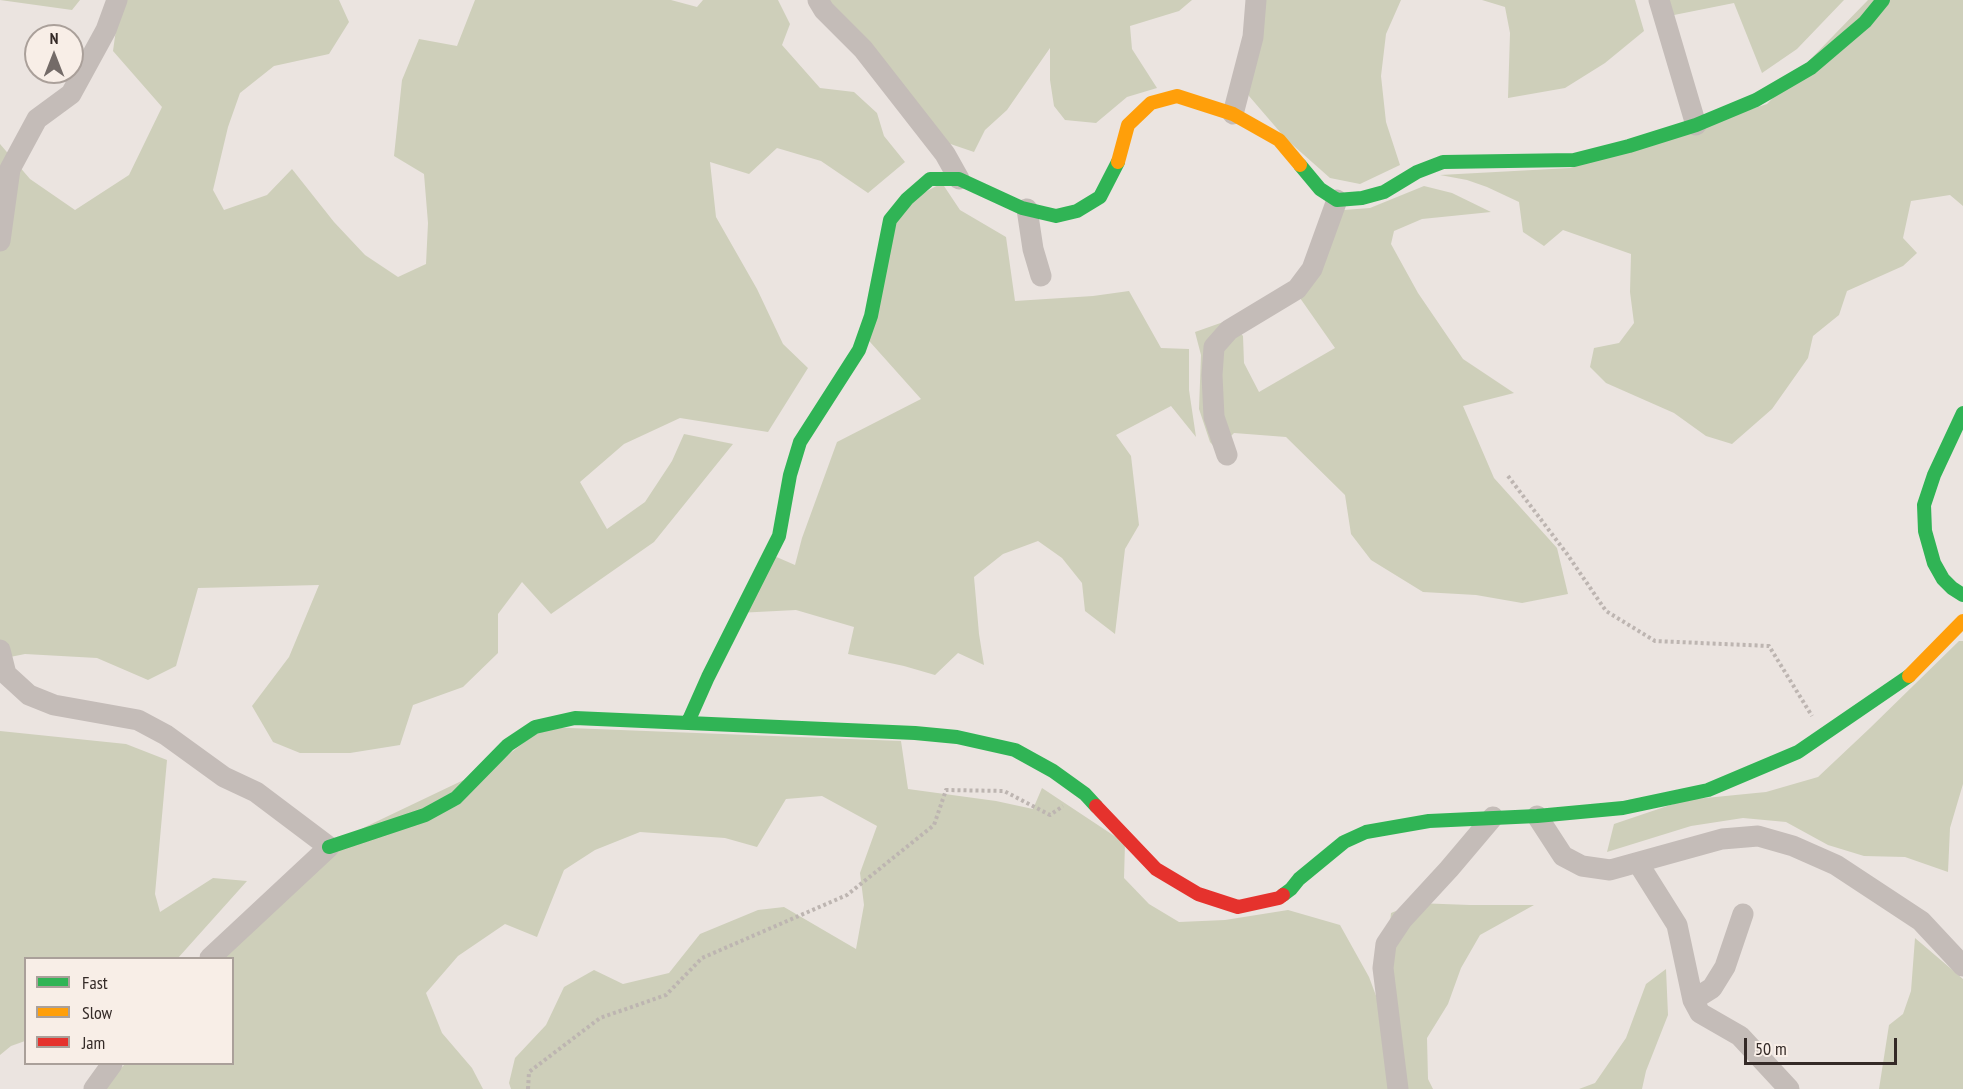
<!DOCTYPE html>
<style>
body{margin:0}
#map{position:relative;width:1963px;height:1089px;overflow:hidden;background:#ebe4e0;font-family:"PT Sans Narrow",sans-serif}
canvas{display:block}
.legend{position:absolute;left:24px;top:957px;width:210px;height:108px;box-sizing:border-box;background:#f8eee7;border:2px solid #aaa09a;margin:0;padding:8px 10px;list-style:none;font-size:18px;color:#342a27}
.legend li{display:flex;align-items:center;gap:12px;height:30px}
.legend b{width:30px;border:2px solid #aaa09a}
.north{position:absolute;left:24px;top:24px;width:60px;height:60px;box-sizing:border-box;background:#f8eee7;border:2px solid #aaa09a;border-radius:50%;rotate:0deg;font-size:16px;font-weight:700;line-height:24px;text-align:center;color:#342a27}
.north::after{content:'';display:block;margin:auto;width:21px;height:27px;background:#746b68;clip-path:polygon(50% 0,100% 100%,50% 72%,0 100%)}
.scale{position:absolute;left:1744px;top:1038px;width:153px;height:27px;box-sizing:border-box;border:3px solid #342a27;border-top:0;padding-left:8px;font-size:18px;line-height:21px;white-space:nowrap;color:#342a27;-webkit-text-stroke:4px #f8eee7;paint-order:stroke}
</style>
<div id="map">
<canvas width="1963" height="1089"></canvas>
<ul class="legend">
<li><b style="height:8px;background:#30b455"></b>Fast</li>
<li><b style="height:8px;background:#ff9f0a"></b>Slow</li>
<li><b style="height:8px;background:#e5322d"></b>Jam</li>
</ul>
<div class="north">N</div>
<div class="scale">50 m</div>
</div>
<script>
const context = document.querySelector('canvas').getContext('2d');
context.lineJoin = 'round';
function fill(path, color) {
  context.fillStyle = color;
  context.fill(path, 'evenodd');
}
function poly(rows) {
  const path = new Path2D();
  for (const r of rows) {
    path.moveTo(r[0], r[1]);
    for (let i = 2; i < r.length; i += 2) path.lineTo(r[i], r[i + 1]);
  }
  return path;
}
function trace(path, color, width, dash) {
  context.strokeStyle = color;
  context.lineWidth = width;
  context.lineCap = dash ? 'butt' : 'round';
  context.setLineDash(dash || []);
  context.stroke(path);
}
fill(poly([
 [0,0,80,0,72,10],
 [120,0,339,0,349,22,329,54,274,66,240,93,228,127,213,190,224,210,267,195,292,169,334,222,365,255,398,277,426,264,428,223,424,174,394,156,402,80,419,39,457,46,475,0,671,0,697,7,703,0,778,0,790,24,782,45,820,88,854,92,877,113,884,136,905,162,868,193,821,161,777,148,749,174,710,162,716,217,757,289,783,344,808,368,768,432,680,418,624,444,580,482,607,529,645,502,672,461,684,434,733,444,654,542,551,614,522,582,498,614,498,653,463,687,413,705,400,745,350,753,300,753,273,742,252,706,289,657,319,585,198,588,176,666,148,680,97,658,25,654,0,659,0,144,30,179,75,210,129,175,162,107,113,51],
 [808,0,1192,0,1179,11,1130,26,1132,49,1157,88,1127,97,1096,123,1065,120,1054,106,1050,80,1050,48,1007,110,985,130,974,152,927,136],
 [1250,0,1401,0,1386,34,1381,76,1386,122,1400,165,1360,184,1330,178,1286,139,1249,96,1246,76],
 [1482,0,1635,0,1644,31,1605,63,1565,88,1508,98,1510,33,1505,7],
 [1664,0,1844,0,1797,49,1762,73,1734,3,1669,16],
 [1868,0,1963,0,1963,206,1950,195,1911,201,1903,238,1917,253,1903,266,1847,291,1839,315,1813,336,1808,358,1772,409,1732,444,1706,436,1674,413,1606,383,1590,367,1594,348,1619,343,1634,323,1630,292,1631,254,1563,230,1544,246,1523,232,1519,202,1487,187,1467,180,1440,175,1570,168,1767,104],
 [942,183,960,210,1006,237,1015,301,1093,296,1129,291,1161,348,1189,349,1189,390,1196,437,1171,406,1116,435,1131,456,1139,525,1125,549,1115,634,1085,611,1082,583,1062,558,1038,541,1003,554,974,577,979,634,984,665,958,653,935,675,904,666,848,654,854,627,796,610,737,613,765,552,795,565,802,538,837,442,921,399,862,333,888,212],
 [1424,186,1452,193,1491,212,1422,219,1394,231,1391,244,1418,293,1463,359,1514,393,1463,406,1494,478,1557,548,1568,594,1522,603,1476,595,1423,592,1371,560,1351,534,1345,495,1286,437,1234,433,1217,450,1210,442,1199,409,1201,355,1195,332,1229,320,1243,336,1244,363,1259,392,1335,348,1293,288,1344,210,1370,208],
 [1959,641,1963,641,1963,784,1950,828,1948,872,1905,857,1864,856,1828,845,1786,822,1743,818,1691,826,1607,852,1614,824,1685,800,1766,792,1818,777,1870,728],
 [544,727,901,741,908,789,996,801,1033,809,1042,788,1125,843,1124,878,1149,904,1179,922,1225,920,1288,910,1340,925,1369,977,1381,1009,1391,913,1416,903,1470,905,1534,905,1480,935,1461,968,1448,1004,1427,1038,1428,1079,1433,1089,511,1089,509,1083,515,1058,546,1025,564,987,594,970,623,984,669,973,700,934,758,910,784,907,856,949,864,905,860,873,877,826,822,796,786,799,757,847,725,838,640,832,595,850,564,870,537,937,505,924,458,956,426,993,442,1033,472,1068,483,1089,101,1089,125,1064,232,1064,232,958,223,958,363,828,495,765],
 [0,731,126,744,167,760,155,894,160,912,213,878,247,881,178,958,26,958,25,1041,11,1046,0,1055],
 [1915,938,1963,979,1963,1089,1879,1089,1889,1025,1903,1014,1911,991],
 [1666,969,1668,1015,1646,1071,1642,1089,1579,1089,1595,1083,1626,1038,1646,984]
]), '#cecfba');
trace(poly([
 [1508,476,1567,554,1606,611,1655,641,1769,646,1812,716],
 [528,1089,529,1072,600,1018,666,995,702,958,847,895,934,825,946,790,1004,791,1050,815,1063,806]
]), '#bdb5b1', 4, [3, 3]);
trace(poly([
 [818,0,824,10,863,49,945,154,959,179],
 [1659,0,1696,125],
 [1233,114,1253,37,1256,0],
 [1027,209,1033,249,1041,276],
 [0,241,10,169,37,119,71,94,106,30,117,0],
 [1227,455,1214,417,1212,375,1214,347,1229,330,1297,289,1312,269,1337,200],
 [0,650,6,674,29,695,54,705,138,720,166,735,224,777,256,792,329,847,210,958],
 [1537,816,1563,856,1582,866,1610,870,1722,839,1758,836,1793,846,1836,865,1921,921,1963,966],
 [1638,863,1677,925,1693,1000,1700,1013,1740,1036,1789,1089],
 [1693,1000,1712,988,1725,967,1743,914],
 [94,1089,112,1064],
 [1398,1089,1383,968,1386,944,1402,920,1449,869,1493,817]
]), '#c4bcb8', 21);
trace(poly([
 [1300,165,1320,189,1337,200,1362,198,1384,192,1417,172,1443,162,1574,160,1629,146,1696,125,1756,100,1811,68,1865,22,1883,0],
 [1963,413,1934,475,1924,505,1925,531,1934,563,1943,579,1952,588,1963,595],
 [688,722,708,677,779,536,790,475,800,442,859,350,871,316,890,220,907,199,930,179,959,179,1022,208,1056,216,1077,211,1100,197,1118,162],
 [329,847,425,815,456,798,508,745,535,727,575,718,915,733,957,737,1015,750,1053,771,1085,794,1096,806],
 [1283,895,1291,889,1299,879,1344,842,1366,832,1429,821,1537,816,1623,808,1708,790,1798,752,1909,676]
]), '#30b455', 14);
trace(poly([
 [1118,162,1128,125,1151,103,1177,96,1233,114,1279,140,1300,165],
 [1909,676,1963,621]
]), '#ff9f0a', 14);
trace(poly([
 [1096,806,1156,869,1198,894,1238,907,1279,898,1283,895]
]), '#e5322d', 14);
</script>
